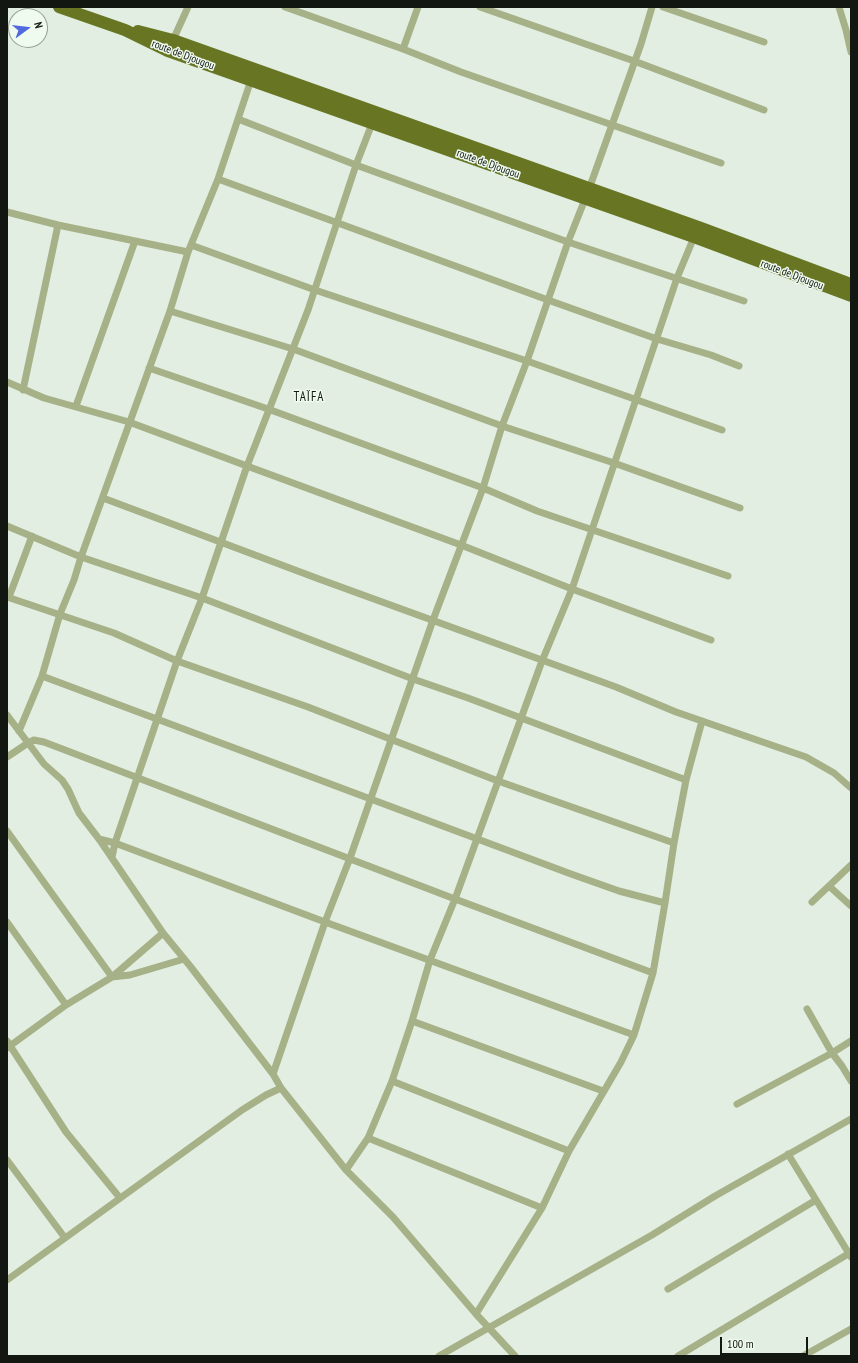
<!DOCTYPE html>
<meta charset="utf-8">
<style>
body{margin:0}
#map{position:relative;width:858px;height:1363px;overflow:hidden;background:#e1eee1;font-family:"PT Sans Narrow",sans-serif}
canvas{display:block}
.frame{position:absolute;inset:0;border:8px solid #131712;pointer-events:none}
.north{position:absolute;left:8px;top:8px;width:40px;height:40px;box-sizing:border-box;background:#effbee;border:1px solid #97a096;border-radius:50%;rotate:75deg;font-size:11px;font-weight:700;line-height:16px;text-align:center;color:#131712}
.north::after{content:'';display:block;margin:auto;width:14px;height:18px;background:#516adf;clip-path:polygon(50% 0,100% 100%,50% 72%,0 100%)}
.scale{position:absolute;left:720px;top:1337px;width:88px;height:18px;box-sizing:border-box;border:2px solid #131712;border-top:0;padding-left:5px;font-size:12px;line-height:14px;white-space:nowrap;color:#131712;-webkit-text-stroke:3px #effbee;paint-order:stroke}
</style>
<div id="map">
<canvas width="858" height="1363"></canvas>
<div class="frame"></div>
<div class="north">N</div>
<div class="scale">100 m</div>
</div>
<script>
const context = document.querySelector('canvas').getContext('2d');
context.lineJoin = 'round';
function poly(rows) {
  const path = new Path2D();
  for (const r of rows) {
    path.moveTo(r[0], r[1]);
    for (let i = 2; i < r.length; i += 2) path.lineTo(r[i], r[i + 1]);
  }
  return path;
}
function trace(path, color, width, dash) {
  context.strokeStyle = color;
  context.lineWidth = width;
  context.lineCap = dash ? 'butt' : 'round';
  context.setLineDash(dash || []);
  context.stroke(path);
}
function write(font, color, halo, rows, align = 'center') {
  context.font = font + ' "PT Sans Narrow",sans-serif';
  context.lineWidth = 3;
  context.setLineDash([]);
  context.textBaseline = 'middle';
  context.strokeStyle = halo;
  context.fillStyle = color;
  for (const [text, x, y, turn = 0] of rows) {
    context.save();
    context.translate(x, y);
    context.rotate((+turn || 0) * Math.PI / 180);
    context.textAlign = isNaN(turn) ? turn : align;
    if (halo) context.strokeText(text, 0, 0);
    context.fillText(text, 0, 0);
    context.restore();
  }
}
trace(poly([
 [285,7,403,49,461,72,721,163],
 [480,7,634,61,764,110],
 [663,7,764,42],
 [839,7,846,30,851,52],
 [173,40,188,7],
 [403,49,418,7],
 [238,119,356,165,568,242,744,301],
 [218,179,548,300,657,339,711,355,739,366],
 [7,212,58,225,188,252],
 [191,245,315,290,527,361,722,430],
 [170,311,293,349,502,426,614,463,740,508],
 [149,368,268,409,483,488,537,511,728,576],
 [7,382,44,398,129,422,247,466,461,545,572,589,711,640],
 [23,390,58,225],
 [76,406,135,241],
 [103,498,319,579,616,687,676,712,806,757,834,773,851,788],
 [7,526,81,557,202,598,413,679,468,698,686,780],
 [7,597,114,633,177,661,308,707,498,781,674,843,665,903,653,973,634,1035,621,1062,569,1151,542,1208,476,1314],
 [9,597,32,536],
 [42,676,571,874,619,891,665,903],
 [7,715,44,764,62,780,68,789,79,813,99,839,163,933,190,966,273,1074,281,1088,346,1170,393,1217,476,1314,515,1356],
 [19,731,42,676,60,614,74,580,81,557,170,311,188,252,218,179,251,80],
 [7,757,28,743,34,740,44,742,455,899,653,973],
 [7,831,112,977,130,975,184,959],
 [99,839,115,843,325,922,634,1035],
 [674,843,686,780,702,721],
 [112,857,115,843,177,661,202,598,247,466,308,310,356,165,373,121],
 [829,886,851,906],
 [812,902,851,865],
 [7,922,66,1005],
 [807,1009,832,1053,842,1066,851,1081],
 [412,1021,603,1091],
 [7,1041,66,1132,120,1198],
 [7,1048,66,1005,112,977,163,933],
 [273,1074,325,922,350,858,433,620,483,488,502,426,527,361,568,242,589,189,641,44,652,7],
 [392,1081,569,1151],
 [737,1104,832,1053,851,1041],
 [368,1138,542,1208],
 [788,1154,851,1257],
 [7,1160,65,1238],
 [346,1170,368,1138,392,1081,412,1021,430,960,455,899,542,661,572,589,677,278,694,237],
 [7,1280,242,1110,266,1095,281,1088],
 [668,1289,816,1200],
 [439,1356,652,1235,715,1196,851,1119],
 [678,1356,848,1254],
 [803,1356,851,1329]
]), '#a7b187', 7);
trace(poly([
 [59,7,125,30,168,51,694,237,851,296],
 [138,31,173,40,701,228,851,284]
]), '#687624', 12);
write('11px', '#131712', '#effbee', [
 ["route de Djougou",183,55,21],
 ["route de Djougou",488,164,20],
 ["route de Djougou",792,275,21]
]);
context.letterSpacing = '1px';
write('13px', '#131712', '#effbee', [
 ["TAÏFA",309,397]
]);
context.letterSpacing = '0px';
</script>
